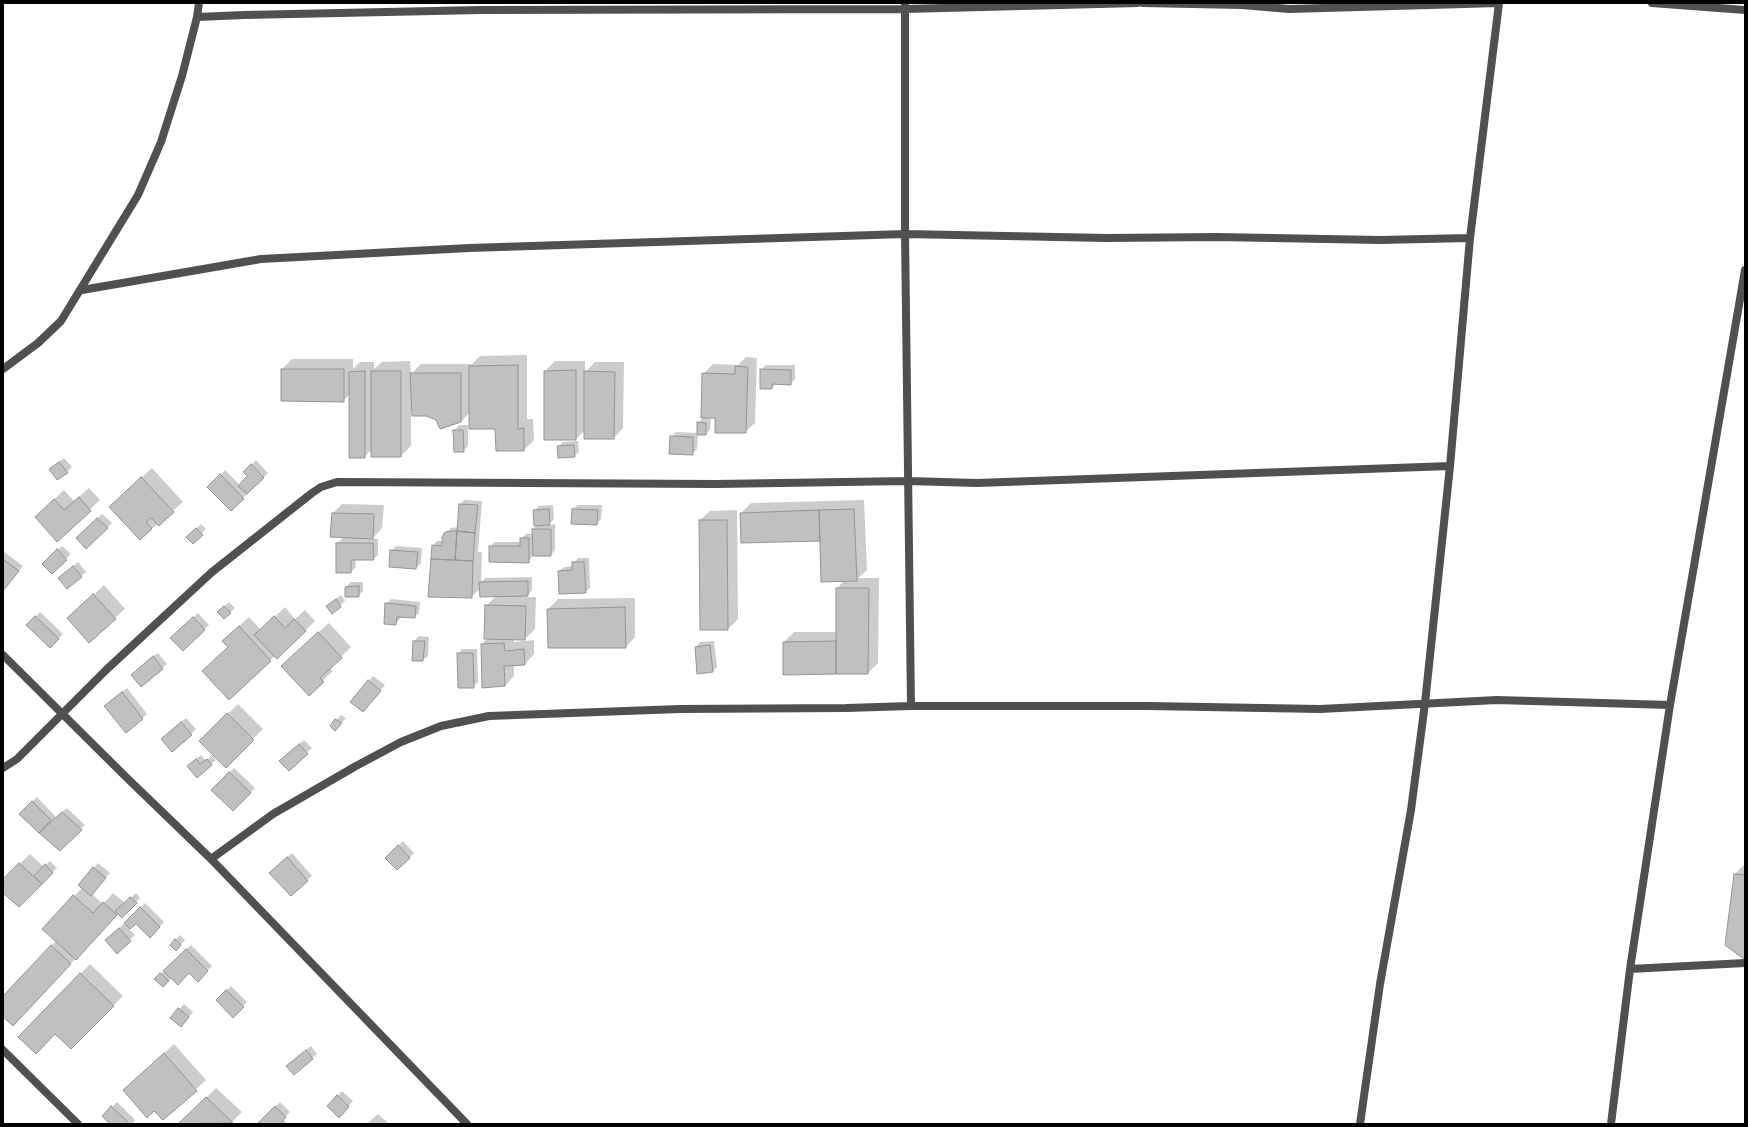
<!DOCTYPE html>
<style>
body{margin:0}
#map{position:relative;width:1748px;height:1127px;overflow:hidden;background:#fff;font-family:"Asap Condensed",sans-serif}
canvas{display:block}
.frame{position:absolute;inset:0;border:4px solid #000;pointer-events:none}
</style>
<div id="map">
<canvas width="1748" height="1127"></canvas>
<div class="frame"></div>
</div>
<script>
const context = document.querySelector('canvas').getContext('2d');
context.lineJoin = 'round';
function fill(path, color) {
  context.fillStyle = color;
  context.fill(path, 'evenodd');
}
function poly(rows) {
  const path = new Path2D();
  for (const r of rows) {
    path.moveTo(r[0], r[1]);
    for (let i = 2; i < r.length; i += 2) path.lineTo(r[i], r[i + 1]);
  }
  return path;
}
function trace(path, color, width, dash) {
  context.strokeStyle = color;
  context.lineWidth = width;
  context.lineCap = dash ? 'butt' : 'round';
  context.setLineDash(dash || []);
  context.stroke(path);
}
fill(poly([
 [527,355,527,419,533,419,534,440,524,450,496,428,470,412,461,422,437,419,411,410,411,446,401,456,372,456,372,449,364,457,350,394,343,401,282,369,292,359,353,359,353,369,360,362,374,362,374,369,382,362,410,361,411,374,421,364,472,364,480,356],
 [746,357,757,358,755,423,745,432,716,417,711,417,710,430,706,434,698,434,697,449,692,454,671,437,676,432,698,433,698,423,704,417,703,374,713,364,738,365],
 [555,361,585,361,585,372,595,362,624,362,623,428,614,438,585,430,576,439,545,371],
 [766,365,795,365,795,379,790,384,777,383,772,388,761,370],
 [459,425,468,425,468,446,463,451,455,430],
 [578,441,579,452,574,456,558,447,563,442],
 [64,458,72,467,67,472,55,465],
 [256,460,268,473,231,510,209,487,225,470,240,485,249,476,244,472],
 [152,468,183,502,140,539,120,497],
 [89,488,100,500,57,540,46,507,64,490,74,501],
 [464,500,482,501,478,552,482,552,481,582,485,578,532,577,532,590,526,597,536,597,535,629,525,639,514,639,514,642,534,640,534,654,525,664,514,665,514,676,505,686,482,644,488,638,486,606,496,596,481,588,471,597,429,596,433,546,437,541,443,541,446,533,451,528,458,527,460,505],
 [864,500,867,570,858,578,879,578,878,663,868,673,784,674,784,642,794,632,837,632,837,588,845,580,821,540,741,513,751,503],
 [342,504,384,505,382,528,372,539,378,539,378,555,373,559,355,559,356,567,351,572,337,543,344,537,333,513],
 [553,505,554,519,548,525,555,524,555,550,551,555,533,555,529,562,490,546,495,542,521,542,521,539,526,534,534,534,533,529,538,524,534,511,539,506],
 [578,505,602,505,601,519,597,524,573,509],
 [737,510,738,619,728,629,701,629,700,520,710,511],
 [102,514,112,523,86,548,77,538],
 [201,524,206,529,193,542,188,537],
 [62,546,71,554,52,572,43,564],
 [396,546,422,548,421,563,416,568,391,551],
 [3,551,23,566,3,590],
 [578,558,589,558,590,588,585,592,559,571,564,567,573,566,573,563],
 [78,562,86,572,81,576,64,574],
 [351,582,363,582,363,591,358,596,346,587],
 [104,585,125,609,115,618,78,609],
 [341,595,345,601,340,606,327,606],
 [635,598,635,637,626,647,549,647,548,609,558,599],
 [391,599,420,602,419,613,414,617,400,616,400,619,395,624,386,604],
 [229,602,235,608,224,618,218,612],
 [285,607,295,619,305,610,315,621,277,658,275,656,229,698,229,647,223,641,249,617,261,630],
 [40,612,63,634,50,647,27,625],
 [198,613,209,625,183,650,172,638],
 [329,623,351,647,330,668,333,671,309,694,292,656],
 [419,636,429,637,428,656,423,660,414,641],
 [714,641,717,667,713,671,696,647,700,642],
 [462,649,477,649,478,682,473,687,458,654],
 [158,653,167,664,141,686,136,670],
 [373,676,385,685,367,706,369,681],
 [127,688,147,714,126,732,110,701],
 [238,704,263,729,226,766,200,741],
 [341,715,346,718,340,725,331,726],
 [186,718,196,729,173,751,167,734],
 [304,740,312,748,289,770,285,756],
 [201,755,206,761,212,755,216,760,197,776,193,761],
 [234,768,255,788,233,810,212,790],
 [37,797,56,817,67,808,85,825,60,850,20,814],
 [403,841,414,853,398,869,386,858],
 [292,853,312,876,307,880,275,868],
 [30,854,44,867,50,861,57,868,19,906,3,891,3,880],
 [98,863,110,873,92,894,103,904,113,893,125,903,136,893,140,898,122,916,119,913,22,1015,3,1016,3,997,56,941,74,896,82,888,94,868],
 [1745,864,1745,959,1726,944,1735,874],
 [145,903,164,922,150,937,136,923,129,929,135,935,117,952,111,936],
 [180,935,185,940,181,945,171,945],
 [191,945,212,966,198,980,189,972,172,977,163,986,156,979],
 [90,964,123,996,71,1048,55,1033,19,1037],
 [231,986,247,1002,233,1016,217,1000],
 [184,1004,193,1012,186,1021,171,1018],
 [174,1044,206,1080,163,1119,154,1110,124,1090],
 [311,1046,317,1054,312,1058,292,1062],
 [216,1088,242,1112,230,1124,180,1124],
 [342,1091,353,1101,344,1112,337,1096],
 [117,1102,135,1120,132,1124,111,1124,103,1116],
 [280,1102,290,1112,283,1119,288,1124,258,1124],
 [378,1114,389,1124,367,1124]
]), '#0003');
const building = poly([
 [518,365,518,429,524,428,524,451,496,451,495,429,469,429,469,366,518,365],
 [735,366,748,367,746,433,715,433,715,418,701,418,702,373,735,374,735,366],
 [281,369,344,369,344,402,281,401,281,369],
 [760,369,791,370,791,385,772,384,772,389,760,389,760,369],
 [576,370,576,440,544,440,544,371,576,370],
 [365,371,365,458,349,458,349,372,365,371],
 [371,371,401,371,401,457,371,457,371,371],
 [584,371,615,372,614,439,584,439,584,371],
 [410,373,461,373,461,422,440,429,436,420,426,416,412,416,410,373],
 [697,422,706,423,706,435,697,435,697,422],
 [453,430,463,430,464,452,454,452,453,430],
 [670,436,693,437,693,455,669,454,670,436],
 [574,445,575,457,558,458,557,446,574,445],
 [59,462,68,473,57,480,49,469,59,462],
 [251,464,264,478,247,494,238,486,247,476,243,472,251,464],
 [220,474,244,499,231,511,207,487,220,474],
 [141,477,174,512,159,526,151,518,146,522,152,529,140,540,109,507,141,477],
 [79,497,91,511,57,542,35,517,54,499,64,510,79,497],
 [459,504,478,505,475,533,457,531,459,504],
 [549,509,550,525,534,526,533,510,549,509],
 [572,509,598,510,597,525,571,524,572,509],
 [854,509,857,581,821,582,819,510,854,509],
 [819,510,820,541,741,543,740,513,819,510],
 [332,513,374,514,373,539,330,537,332,513],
 [97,518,108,528,86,549,76,538,97,518],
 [699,520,727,520,728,630,700,630,699,520],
 [196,528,203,535,193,544,186,537,196,528],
 [532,529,551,529,551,556,533,556,532,529],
 [452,531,457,531,455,560,431,559,432,545,442,546,442,537,445,532,452,531],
 [457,531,475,533,473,561,455,560,457,531],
 [520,538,529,538,529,563,489,562,489,546,520,546,520,538],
 [336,543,373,543,374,560,351,560,351,573,336,573,336,543],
 [57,549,67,560,52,574,42,564,57,549],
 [390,550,418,552,416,569,389,567,390,550],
 [3,559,19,571,3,591,3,559],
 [431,559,473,561,472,598,428,597,431,559],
 [572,562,584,562,586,593,559,594,558,571,572,570,572,562],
 [73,566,82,577,67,589,58,578,73,566],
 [528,581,528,596,480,597,479,582,528,581],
 [359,586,359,597,345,597,345,587,359,586],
 [836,588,869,588,868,674,836,674,836,588],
 [93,594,116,619,89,643,67,618,93,594],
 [336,599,341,607,332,614,326,606,336,599],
 [385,603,416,606,415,618,397,617,396,625,384,624,385,603],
 [485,605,526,606,525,640,484,639,485,605],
 [224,606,231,613,224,619,217,612,224,606],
 [625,607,626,648,548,648,547,609,625,607],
 [35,616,59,639,50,648,26,625,35,616],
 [274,616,285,628,294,619,306,631,277,659,254,635,274,616],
 [193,617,205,630,183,651,170,638,193,617],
 [239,626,271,661,229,700,202,671,228,647,222,641,239,626],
 [318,632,342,658,320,678,324,682,309,696,281,666,318,632],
 [413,641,425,641,423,661,412,661,413,641],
 [836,641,836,674,783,675,783,642,836,641],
 [504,643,505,651,524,649,525,665,504,666,505,686,482,688,481,644,504,643],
 [710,645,713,672,697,674,695,647,710,645],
 [457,653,473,653,474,688,458,688,457,653],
 [153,656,163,669,141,687,131,675,153,656],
 [368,680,381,691,363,712,350,702,368,680],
 [122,692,143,719,126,733,104,706,122,692],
 [227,713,254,740,226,768,199,741,227,713],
 [335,719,342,723,335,731,330,726,335,719],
 [181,722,192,735,172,752,161,739,181,722],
 [299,744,308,754,289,771,279,761,299,744],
 [196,759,200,764,207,759,212,765,197,778,187,766,196,759],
 [229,772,251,793,233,811,211,790,229,772],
 [32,801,51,820,39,833,19,814,32,801],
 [62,812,82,830,60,851,39,833,62,812],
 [398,845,410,858,397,870,385,858,398,845],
 [287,857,308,881,291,896,269,873,287,857],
 [19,863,42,884,19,907,3,893,3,879,19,863],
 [45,864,53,873,42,884,34,876,45,864],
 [93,867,106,878,91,896,78,885,93,867],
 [1734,874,1745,875,1745,960,1725,945,1734,874],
 [73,895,93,913,103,902,117,915,76,960,42,929,73,895],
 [130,897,137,903,122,918,115,911,130,897],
 [140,907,160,927,150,938,136,924,130,929,124,923,140,907],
 [119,928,131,941,117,954,105,940,119,928],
 [175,939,181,945,176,951,170,945,175,939],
 [51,945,71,964,13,1026,3,1017,3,996,51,945],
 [186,949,208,971,198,982,189,973,178,985,163,971,186,949],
 [80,973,114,1006,71,1049,55,1034,36,1054,18,1037,80,973],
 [160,973,169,981,163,987,154,979,160,973],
 [226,990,244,1007,233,1018,216,1000,226,990],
 [178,1008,189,1017,181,1027,170,1018,178,1008],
 [306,1050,313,1059,294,1075,286,1066,306,1050],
 [164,1053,197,1091,163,1120,154,1111,147,1118,123,1090,164,1053],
 [337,1095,349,1107,339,1118,327,1106,337,1095],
 [206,1097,233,1123,178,1124,206,1097],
 [111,1106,130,1124,110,1124,102,1116,111,1106],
 [275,1106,286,1117,280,1124,257,1124,275,1106]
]);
fill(building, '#c0c0c0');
trace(building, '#949494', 1);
trace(poly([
 [905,3,905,234,911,706],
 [1143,3,1242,5,1289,9,1499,3],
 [1652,3,1745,10],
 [197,17,244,15,481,10,905,9,1138,3],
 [82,290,261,259,469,248,905,234,1107,238,1217,237,1380,240,1470,238],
 [3,369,38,343,61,321,138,195,161,142,182,76,197,17,199,3],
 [3,655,127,778,211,859,467,1124],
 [3,768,17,759,106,670,212,572,312,493,321,487,337,482,716,484,908,481,977,483,1450,466],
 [211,859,273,814,356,766,401,742,441,726,489,716,680,709,846,708,911,706,1148,706,1320,709,1497,700,1670,705],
 [1630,969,1745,963],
 [3,1050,78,1124],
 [1360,1124,1380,984,1411,810,1425,703,1450,466,1470,238,1499,3],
 [1611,1124,1630,969,1670,705,1745,270]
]), '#505050', 8);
</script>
